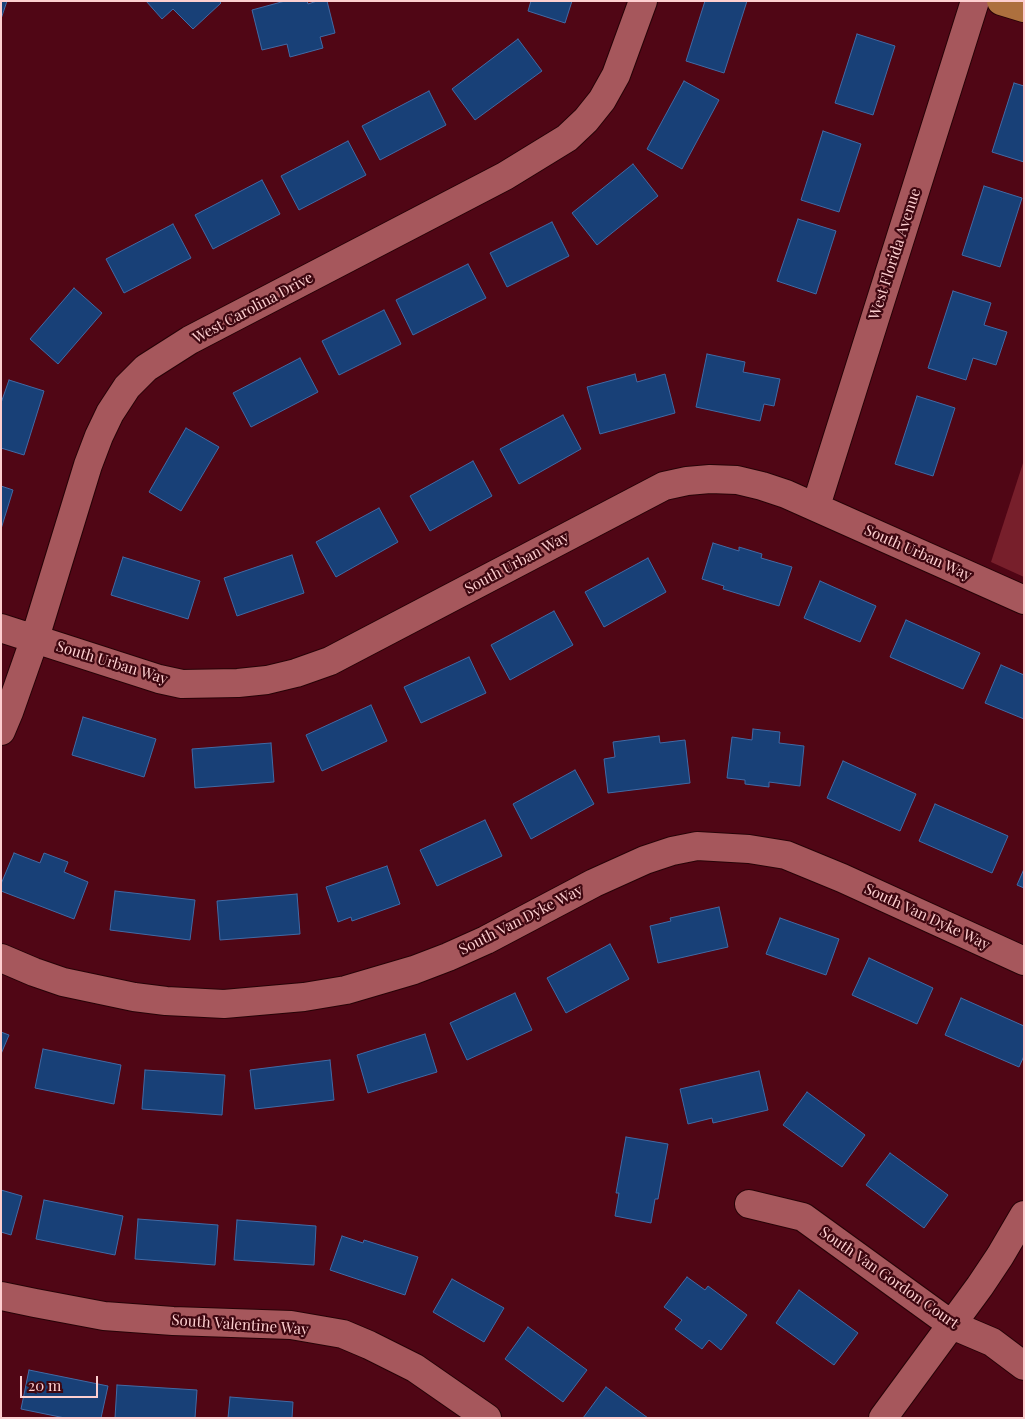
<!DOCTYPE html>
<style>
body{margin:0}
#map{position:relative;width:1025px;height:1419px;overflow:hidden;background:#500615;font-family:"Playfair Display",serif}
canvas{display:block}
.frame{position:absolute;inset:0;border:2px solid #fdcfd0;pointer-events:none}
.scale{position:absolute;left:20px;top:1376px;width:78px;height:22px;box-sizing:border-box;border:2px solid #fdcfd0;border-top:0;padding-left:6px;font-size:15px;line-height:18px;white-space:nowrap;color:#fdcfd0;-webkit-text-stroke:4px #3e0710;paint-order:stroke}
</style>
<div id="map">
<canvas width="1025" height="1419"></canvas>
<div class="frame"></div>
<div class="scale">20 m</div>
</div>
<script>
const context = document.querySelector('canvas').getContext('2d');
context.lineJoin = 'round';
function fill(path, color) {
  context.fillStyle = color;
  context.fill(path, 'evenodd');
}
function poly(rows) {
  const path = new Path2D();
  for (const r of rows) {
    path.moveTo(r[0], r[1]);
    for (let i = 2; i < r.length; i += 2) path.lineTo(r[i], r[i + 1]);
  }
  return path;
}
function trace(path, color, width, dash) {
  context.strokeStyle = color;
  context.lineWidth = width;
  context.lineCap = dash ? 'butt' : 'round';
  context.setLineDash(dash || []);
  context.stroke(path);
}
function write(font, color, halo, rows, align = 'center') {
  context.font = font + ' "Playfair Display",serif';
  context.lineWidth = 4.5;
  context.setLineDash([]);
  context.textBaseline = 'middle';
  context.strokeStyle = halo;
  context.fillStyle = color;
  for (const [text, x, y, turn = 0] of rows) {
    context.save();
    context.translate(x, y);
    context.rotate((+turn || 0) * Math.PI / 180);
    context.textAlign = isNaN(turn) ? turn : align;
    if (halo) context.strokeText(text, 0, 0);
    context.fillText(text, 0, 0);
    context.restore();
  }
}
fill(poly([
 [1024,460,1024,577,991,562]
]), '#771f2b');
const building = poly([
 [1,1,7,1,1,19,1,1],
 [146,1,219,1,221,3,193,29,173,9,162,19,146,1],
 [285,1,307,1,308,4,317,1,327,1,335,33,320,37,323,48,290,57,287,44,262,50,252,10,285,1],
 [531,1,572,1,565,23,528,11,531,1],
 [705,1,747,1,724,73,686,61,705,1],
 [857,34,895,46,873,115,835,103,857,34],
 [518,39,542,71,475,120,452,89,518,39],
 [684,81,719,100,682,169,647,149,684,81],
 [1014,83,1024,86,1024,162,992,152,1014,83],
 [429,91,446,125,380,160,362,126,429,91],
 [823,131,861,144,839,212,801,200,823,131],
 [348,141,366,175,299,210,281,176,348,141],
 [633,164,658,196,597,245,572,213,633,164],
 [262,180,280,214,213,249,195,215,262,180],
 [984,186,1022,198,1000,267,962,255,984,186],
 [798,219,836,231,816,294,777,281,798,219],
 [552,222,569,256,507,287,490,253,552,222],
 [173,224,191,258,124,293,106,259,173,224],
 [468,264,486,298,413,335,396,300,468,264],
 [74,288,102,313,58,364,30,339,74,288],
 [953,291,991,303,984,325,1007,332,996,365,973,358,966,380,928,368,953,291],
 [384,310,401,344,339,375,322,341,384,310],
 [707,354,745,362,743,372,780,379,774,406,764,404,760,421,696,407,707,354],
 [300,358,318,392,251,427,233,393,300,358],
 [635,374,637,382,665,374,675,413,600,434,587,387,635,374],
 [9,380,44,391,24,455,1,448,1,403,9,380],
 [917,396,955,408,933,476,895,464,917,396],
 [563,415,581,449,519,484,500,449,563,415],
 [186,428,219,447,181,511,149,492,186,428],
 [473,461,492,496,430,531,410,496,473,461],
 [1,486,13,490,1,529,1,486],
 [379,508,398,542,336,577,316,542,379,508],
 [713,543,739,551,739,547,762,554,761,558,792,567,779,606,723,589,724,586,702,579,713,543],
 [292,555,304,593,237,616,224,578,292,555],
 [123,557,200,581,188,619,111,595,123,557],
 [648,558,666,592,604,627,585,592,648,558],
 [820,581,876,606,860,642,804,618,820,581],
 [554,611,573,645,510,680,491,645,554,611],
 [906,620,980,653,963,689,890,657,906,620],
 [469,657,486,693,421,723,404,687,469,657],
 [1001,665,1024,675,1024,719,985,703,1001,665],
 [371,705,387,741,322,771,306,735,371,705],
 [83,717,156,739,144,777,72,755,83,717],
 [753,729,780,732,779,743,804,746,800,786,769,782,769,787,745,784,745,780,727,778,732,737,752,740,753,729],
 [659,736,660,743,685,740,690,783,608,793,604,759,615,757,613,742,659,736],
 [271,743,274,782,195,788,192,749,271,743],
 [843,761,916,794,900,831,827,798,843,761],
 [575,770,594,804,531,839,513,804,575,770],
 [935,804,1008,836,992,873,919,841,935,804],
 [485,820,502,856,437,886,420,850,485,820],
 [14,853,40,863,44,853,68,862,64,872,88,882,74,919,1,891,1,884,14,853],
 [387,866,400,904,352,921,351,917,338,922,326,887,387,866],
 [1024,869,1024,888,1017,885,1024,869],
 [115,891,195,900,190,940,110,930,115,891],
 [297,894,300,934,220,940,217,901,297,894],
 [719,907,728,947,658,963,650,926,671,921,670,918,719,907],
 [780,918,839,939,826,975,766,954,780,918],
 [610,944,629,979,566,1013,547,978,610,944],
 [869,958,933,988,917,1024,852,995,869,958],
 [515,993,532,1030,467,1060,450,1023,515,993],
 [961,998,1024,1026,1024,1056,1019,1067,945,1035,961,998],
 [1,1032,9,1035,1,1054,1,1032],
 [425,1034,437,1072,368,1093,357,1055,425,1034],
 [43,1049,121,1065,114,1104,35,1088,43,1049],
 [330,1060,334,1100,255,1109,250,1070,330,1060],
 [145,1070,225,1075,222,1115,142,1109,145,1070],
 [759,1071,768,1110,713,1123,712,1118,688,1124,680,1089,759,1071],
 [807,1092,865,1135,842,1167,783,1125,807,1092],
 [626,1137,668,1144,658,1199,655,1199,651,1223,615,1216,619,1193,616,1193,626,1137],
 [890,1153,948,1195,924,1228,866,1185,890,1153],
 [1,1190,22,1196,11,1235,1,1232,1,1190],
 [44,1200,123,1216,115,1255,36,1239,44,1200],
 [138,1219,218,1225,215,1265,135,1259,138,1219],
 [237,1220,316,1226,314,1265,234,1260,237,1220],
 [342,1236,363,1243,364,1240,418,1257,405,1295,330,1270,342,1236],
 [687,1277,705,1290,708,1286,747,1315,721,1350,709,1340,702,1349,675,1329,682,1320,664,1307,687,1277],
 [452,1279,504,1308,484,1342,433,1312,452,1279],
 [799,1290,858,1333,834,1365,776,1323,799,1290],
 [528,1327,587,1370,563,1402,505,1359,528,1327],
 [29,1370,108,1386,101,1418,65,1418,21,1409,29,1370],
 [117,1385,197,1390,195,1418,115,1418,117,1385],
 [606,1387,648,1418,583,1418,606,1387],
 [230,1397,293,1402,292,1418,228,1418,230,1397]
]);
fill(building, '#184077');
trace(building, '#416aa5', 1);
const minor = poly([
 [816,506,975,1],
 [1,628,159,679,182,684,238,683,267,680,296,673,330,661,664,486,687,481,710,479,737,480,762,486,786,494,1024,600],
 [1,731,9,712,35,638,88,465,99,436,110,413,127,387,146,368,190,340,505,176,567,138,586,120,602,100,616,75,643,1],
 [1,958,34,972,63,982,134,997,166,1001,224,1004,304,997,346,990,414,970,448,957,486,940,594,883,645,860,672,851,697,846,749,849,786,855,842,878,1024,961],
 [749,1204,803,1217,952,1325,992,1342,1024,1366],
 [1,1296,35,1303,104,1316,173,1321,291,1325,343,1334,369,1345,415,1368,487,1418],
 [883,1418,980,1286,1000,1256,1024,1215]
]);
const major = poly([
 [1001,1,1024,8]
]);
trace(minor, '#270307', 30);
trace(major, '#270307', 30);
trace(minor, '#a6575c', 28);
trace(major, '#ad703e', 28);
write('15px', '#fdcfd0', '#3e0710', [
 ["West Florida Avenue",895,254,-72],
 ["West Carolina Drive",253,308,-28],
 ["South Urban Way",918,553,24],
 ["South Urban Way",517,563,-28],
 ["South Urban Way",112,663,17],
 ["South Van Dyke Way",927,917,25],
 ["South Van Dyke Way",521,920,-27],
 ["South Van Gordon Court",889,1278,35],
 ["South Valentine Way",240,1325,4]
]);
</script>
